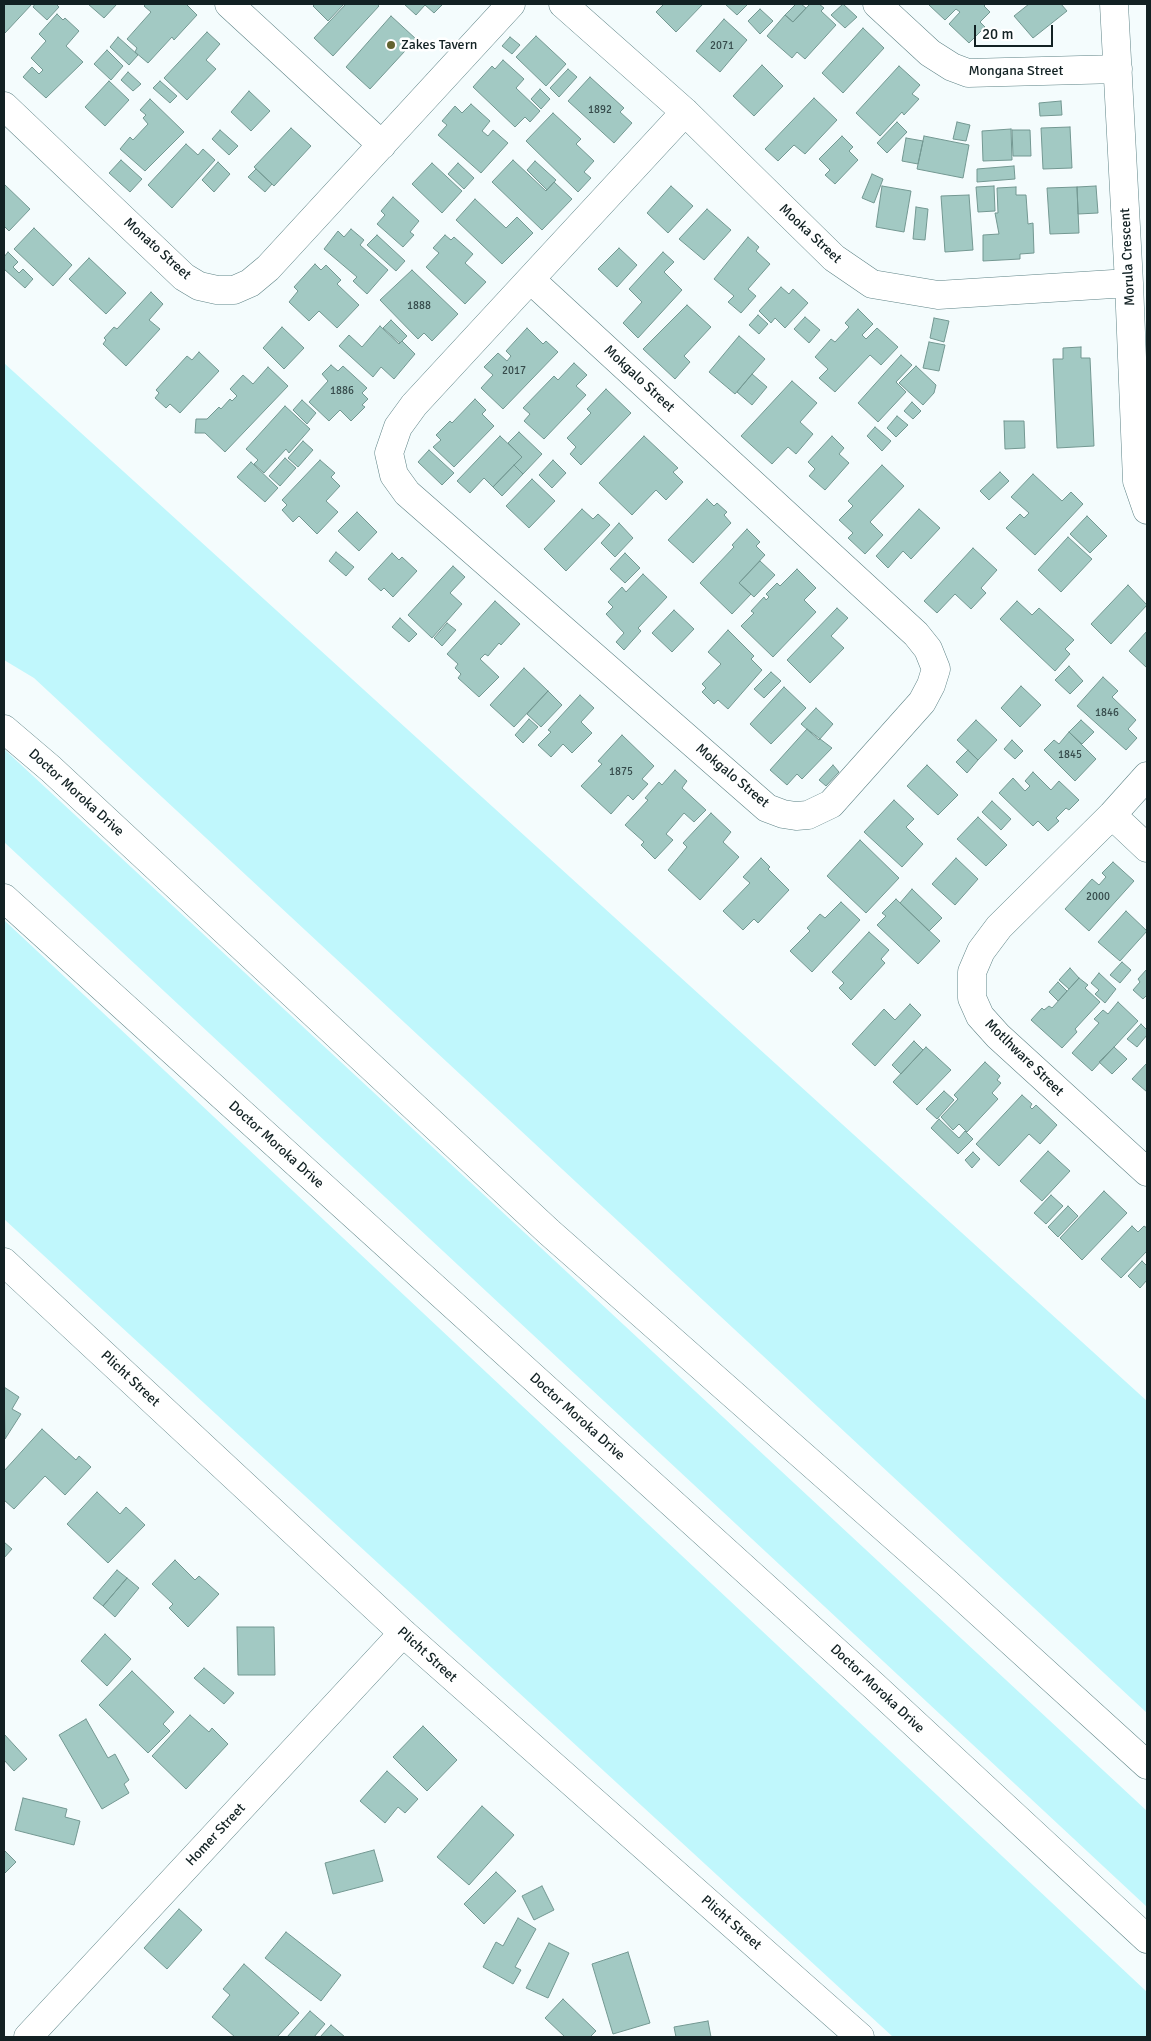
<!DOCTYPE html>
<style>
body{margin:0}
#map{position:relative;width:1151px;height:2041px;overflow:hidden;background:#f4fcfd;font-family:Signika,sans-serif}
canvas{display:block}
.frame{position:absolute;inset:0;border:5px solid #122123;pointer-events:none}
.scale{position:absolute;left:974px;top:25px;width:79px;height:22px;box-sizing:border-box;border:2px solid #122123;border-top:0;padding-left:6px;font-size:15px;line-height:18px;white-space:nowrap;color:#122123;-webkit-text-stroke:4px #fff;paint-order:stroke}
</style>
<div id="map">
<canvas width="1151" height="2041"></canvas>
<div class="frame"></div>
<div class="scale">20 m</div>
</div>
<script>
const context = document.querySelector('canvas').getContext('2d');
context.lineJoin = 'round';
function fill(path, color) {
  context.fillStyle = color;
  context.fill(path, 'evenodd');
}
function poly(rows) {
  const path = new Path2D();
  for (const r of rows) {
    path.moveTo(r[0], r[1]);
    for (let i = 2; i < r.length; i += 2) path.lineTo(r[i], r[i + 1]);
  }
  return path;
}
function trace(path, color, width, dash) {
  context.strokeStyle = color;
  context.lineWidth = width;
  context.lineCap = dash ? 'butt' : 'round';
  context.setLineDash(dash || []);
  context.stroke(path);
}
function write(font, color, halo, rows, align = 'center') {
  context.font = font + ' Signika,sans-serif';
  context.lineWidth = 5;
  context.setLineDash([]);
  context.textBaseline = 'middle';
  context.strokeStyle = halo;
  context.fillStyle = color;
  for (const [text, x, y, turn = 0] of rows) {
    context.save();
    context.translate(x, y);
    context.rotate((+turn || 0) * Math.PI / 180);
    context.textAlign = isNaN(turn) ? turn : align;
    if (halo) context.strokeText(text, 0, 0);
    context.fillText(text, 0, 0);
    context.restore();
  }
}
fill(poly([
 [4,363,1147,1401,1147,1713,34,678,4,660],
 [4,749,1147,1811,1147,1907,4,842],
 [4,920,1147,1992,1147,2037,893,2037,4,1219]
]), '#c0f7fc');
const building = poly([
 [4,4,32,4,5,33,4,33,4,4],
 [35,4,56,4,59,7,47,20,33,7,35,4],
 [88,4,117,4,104,18,88,4],
 [146,4,186,4,197,15,174,40,172,37,148,63,135,52,137,48,127,39,151,12,144,6,146,4],
 [315,4,344,4,328,21,313,6,315,4],
 [346,4,377,4,379,6,333,56,314,38,346,4],
 [404,4,443,4,434,13,425,5,416,15,404,4],
 [664,4,703,4,676,32,656,12,664,4],
 [725,4,746,4,747,5,737,15,725,4],
 [796,4,801,4,806,8,793,22,785,15,796,4],
 [810,4,819,4,824,8,821,11,836,25,805,59,797,52,792,58,767,36,785,15,793,22,810,4],
 [843,4,857,17,845,28,831,15,843,4],
 [931,4,986,4,984,6,990,12,980,22,985,27,969,43,949,24,960,12,956,9,945,20,929,5,931,4],
 [1029,4,1061,4,1067,11,1033,38,1014,16,1029,4],
 [760,9,773,21,760,34,748,21,760,9],
 [57,14,63,20,65,18,79,31,66,46,83,62,46,98,23,77,32,67,39,74,43,70,31,58,46,41,39,34,57,14],
 [391,16,416,39,370,89,346,67,391,16],
 [724,19,747,40,720,72,696,51,724,19],
 [863,28,884,48,843,93,822,73,863,28],
 [207,32,220,44,206,60,216,69,187,100,164,78,207,32],
 [536,36,566,64,546,86,516,57,536,36],
 [118,37,138,55,129,65,110,47,118,37],
 [510,37,520,45,512,54,502,46,510,37],
 [107,50,123,66,111,80,94,64,107,50],
 [503,60,524,79,516,88,540,111,530,122,525,117,515,127,473,87,492,66,495,69,503,60],
 [762,65,783,86,754,116,733,96,762,65],
 [899,66,920,85,912,94,919,99,904,115,902,112,880,136,856,113,899,66],
 [568,69,577,77,559,97,550,88,568,69],
 [128,72,141,84,133,91,121,80,128,72],
 [590,77,624,108,620,112,632,123,614,143,568,101,590,77],
 [109,81,129,100,105,126,85,107,109,81],
 [160,81,177,96,170,103,153,88,160,81],
 [540,89,550,99,541,109,531,99,540,89],
 [249,91,270,111,251,131,231,112,249,91],
 [814,98,837,120,805,154,794,145,778,161,765,149,814,98],
 [150,99,184,132,145,171,120,149,130,137,133,140,148,124,143,118,146,115,140,110,150,99],
 [1061,101,1062,115,1040,116,1039,103,1061,101],
 [471,104,490,121,482,131,488,136,493,130,508,143,481,173,438,135,447,125,442,121,455,106,462,113,471,104],
 [553,113,581,139,576,144,594,161,584,172,591,178,578,192,526,141,553,113],
 [897,122,907,132,887,153,877,143,897,122],
 [957,122,970,125,966,141,953,139,957,122],
 [1070,127,1072,168,1043,169,1041,128,1070,127],
 [291,128,311,146,274,186,254,167,291,128],
 [1011,129,1012,160,983,161,982,131,1011,129],
 [220,130,238,146,229,155,212,139,220,130],
 [1012,130,1030,130,1031,156,1013,156,1012,130],
 [842,136,853,147,849,151,858,160,835,184,825,175,830,170,819,159,842,136],
 [924,136,969,145,963,178,917,169,924,136],
 [906,138,923,141,918,164,902,161,906,138],
 [186,144,198,155,203,149,215,160,172,208,148,185,186,144],
 [121,160,142,179,130,192,109,173,121,160],
 [513,160,546,191,554,182,572,199,542,230,492,182,513,160],
 [535,161,556,180,547,190,527,170,535,161],
 [218,162,230,174,214,192,202,180,218,162],
 [432,163,462,191,442,213,412,184,432,163],
 [458,163,474,178,464,189,448,174,458,163],
 [1014,166,1015,179,977,182,977,169,1014,166],
 [256,169,272,184,265,192,248,177,256,169],
 [872,174,883,179,874,203,862,198,872,174],
 [4,184,30,209,9,231,4,226,4,184],
 [671,186,693,206,668,233,647,213,671,186],
 [882,186,911,191,904,232,876,227,882,186],
 [994,186,995,211,978,212,976,187,994,186],
 [1096,186,1098,213,1078,214,1077,187,1096,186],
 [1016,187,1016,195,1026,195,1028,224,1033,223,1034,253,1020,254,1020,259,983,261,983,235,999,234,995,213,998,213,997,188,1016,187],
 [1077,187,1079,233,1050,234,1047,188,1077,187],
 [969,195,973,250,945,252,941,196,969,195],
 [393,197,419,221,410,232,414,235,403,247,377,224,385,215,381,211,393,197],
 [475,199,506,228,517,217,533,233,502,264,456,220,475,199],
 [916,207,928,209,925,240,913,239,916,207],
 [707,209,731,230,704,260,679,239,707,209],
 [34,228,72,265,53,286,14,249,34,228],
 [351,229,364,240,360,245,388,270,367,294,353,281,357,277,324,249,338,231,344,237,351,229],
 [377,235,405,261,396,271,367,245,377,235],
 [445,235,451,240,454,237,473,254,465,263,486,282,465,304,426,267,439,253,433,248,445,235],
 [748,237,759,247,756,251,770,264,748,289,756,296,741,313,728,302,734,296,714,279,748,237],
 [619,248,637,265,617,287,598,269,619,248],
 [8,252,18,262,13,267,19,273,23,269,33,279,25,288,4,269,4,257,8,252],
 [663,252,674,262,664,272,682,290,638,338,623,323,642,302,629,289,663,252],
 [89,258,126,293,106,314,69,279,89,258],
 [315,264,321,270,326,265,341,280,337,284,359,305,337,328,319,311,309,321,289,302,298,291,294,287,315,264],
 [412,270,458,314,432,341,424,333,418,339,380,300,412,270],
 [781,287,789,294,793,289,808,303,785,328,775,318,771,323,759,311,781,287],
 [151,292,163,304,149,320,160,329,126,366,103,344,106,340,104,338,114,327,117,329,151,292],
 [687,305,711,327,684,356,690,362,675,379,643,349,687,305],
 [858,309,873,324,862,335,866,339,877,328,898,347,881,365,870,355,835,392,819,378,828,369,815,357,831,339,835,342,849,327,845,323,858,309],
 [758,315,768,324,759,334,749,325,758,315],
 [805,317,820,330,809,343,794,329,805,317],
 [934,318,949,321,944,342,930,338,934,318],
 [391,320,407,336,400,343,383,328,391,320],
 [380,326,399,344,402,341,415,354,394,379,381,367,373,377,339,346,349,335,362,347,380,326],
 [282,327,304,348,284,369,263,348,282,327],
 [527,328,543,344,546,341,558,352,503,409,481,388,493,375,484,367,498,353,507,361,511,356,506,351,527,328],
 [739,336,765,359,735,394,709,372,739,336],
 [929,342,945,345,939,371,923,368,929,342],
 [1081,347,1081,358,1090,358,1094,446,1057,448,1053,359,1063,359,1063,348,1081,347],
 [199,352,219,371,180,413,170,404,166,408,155,398,159,393,156,390,187,356,192,360,199,352],
 [901,355,912,365,896,382,906,392,878,422,858,403,901,355],
 [574,363,587,375,576,386,586,395,544,439,524,421,530,414,523,408,554,376,558,380,574,363],
 [331,365,338,371,343,366,367,388,362,393,368,399,362,405,365,407,351,421,340,410,329,421,309,402,328,381,322,374,331,365],
 [916,366,936,385,934,393,923,405,899,383,916,366],
 [268,367,288,386,225,452,205,433,195,433,196,419,207,419,219,407,221,409,230,399,232,401,237,396,230,389,243,375,253,384,268,367],
 [752,374,767,387,752,405,737,392,752,374],
 [792,381,817,403,800,422,813,434,796,454,788,447,772,464,741,436,792,381],
 [606,389,631,413,581,465,570,454,576,447,567,438,591,413,587,409,606,389],
 [475,399,486,410,482,414,494,426,454,467,433,447,441,440,436,435,450,421,452,423,475,399],
 [302,400,316,413,307,424,293,410,302,400],
 [912,402,921,411,913,419,904,411,912,402],
 [285,406,310,429,289,453,286,449,264,473,254,464,258,460,246,449,285,406],
 [897,416,908,425,896,437,887,428,897,416],
 [1004,421,1024,421,1025,448,1005,449,1004,421],
 [875,427,891,441,882,451,867,436,875,427],
 [519,432,542,454,523,474,514,465,522,457,508,443,519,432],
 [500,436,522,457,493,487,484,478,470,493,457,481,500,436],
 [644,436,678,468,673,472,683,482,666,500,656,490,632,515,599,483,644,436],
 [832,436,844,448,839,454,849,463,825,490,809,476,815,469,808,462,832,436],
 [303,441,313,450,298,467,288,458,303,441],
 [429,450,454,473,442,485,418,462,429,450],
 [285,458,296,468,280,486,269,476,285,458],
 [320,460,335,473,331,477,340,486,326,501,338,512,317,534,299,516,293,522,282,510,287,505,282,500,320,460],
 [553,460,566,473,552,488,539,475,553,460],
 [251,462,278,488,265,502,237,477,251,462],
 [514,465,523,474,502,496,493,487,514,465],
 [882,465,904,486,870,522,883,535,865,554,848,538,853,533,839,520,853,506,848,501,882,465],
 [1000,472,1009,481,989,500,980,491,1000,472],
 [1033,474,1062,501,1071,492,1083,504,1035,555,1006,528,1020,514,1024,518,1029,513,1011,497,1033,474],
 [532,479,555,501,529,528,506,506,532,479],
 [707,499,714,506,717,503,727,512,724,515,731,523,693,563,668,540,707,499],
 [582,509,593,519,598,514,610,525,566,571,544,549,582,509],
 [919,509,940,528,911,559,903,551,888,568,876,556,919,509],
 [357,512,377,532,359,551,338,531,357,512],
 [1087,516,1107,536,1090,553,1070,534,1087,516],
 [619,523,633,538,615,557,601,543,619,523],
 [747,529,760,542,756,546,765,555,739,583,751,594,732,614,700,583,734,547,732,545,747,529],
 [1068,537,1092,559,1061,592,1038,570,1068,537],
 [973,548,997,570,981,588,986,593,971,609,955,594,937,613,924,601,973,548],
 [336,552,354,567,346,576,329,561,336,552],
 [392,553,399,560,402,557,417,571,393,597,384,588,381,591,368,579,392,553],
 [625,553,640,568,625,583,610,569,625,553],
 [760,561,775,575,754,597,739,583,760,561],
 [453,566,465,577,450,593,462,604,432,638,408,615,453,566],
 [797,569,816,588,804,600,816,612,773,657,741,626,754,613,751,611,764,597,766,600,769,597,766,594,777,583,780,586,797,569],
 [643,574,667,597,638,628,641,631,624,650,616,642,624,633,606,614,613,607,608,602,622,587,626,592,643,574],
 [1128,585,1147,605,1111,644,1091,624,1128,585],
 [495,601,520,624,501,645,499,643,488,656,485,654,480,659,499,677,479,697,458,678,461,674,455,668,458,664,447,654,495,601],
 [1017,601,1032,615,1039,608,1074,640,1065,649,1070,654,1055,671,1000,619,1017,601],
 [837,608,848,618,831,636,844,648,810,683,787,660,837,608],
 [674,610,694,629,672,652,652,633,674,610],
 [400,618,417,634,409,642,392,627,400,618],
 [447,623,456,630,442,646,434,638,447,623],
 [728,630,754,656,751,659,762,670,728,709,718,700,714,704,702,692,706,688,702,684,721,664,708,652,728,630],
 [1147,631,1147,668,1129,651,1147,631],
 [1069,666,1083,681,1070,694,1055,680,1069,666],
 [524,668,548,691,514,727,490,705,524,668],
 [771,672,781,681,764,698,754,689,771,672],
 [1103,677,1118,691,1112,697,1136,720,1128,729,1137,738,1126,750,1077,706,1103,677],
 [1021,686,1041,705,1020,727,1001,708,1021,686],
 [784,687,806,708,771,744,750,724,784,687],
 [548,691,562,705,541,727,527,714,548,691],
 [580,695,594,708,581,722,592,733,572,753,563,744,551,757,538,745,551,732,548,730,580,695],
 [816,708,833,724,819,740,801,724,816,708],
 [529,719,538,727,523,743,515,735,529,719],
 [976,720,997,740,978,760,957,740,976,720],
 [1081,720,1094,732,1082,744,1069,732,1081,720],
 [807,729,832,748,802,779,797,774,787,785,770,770,807,729],
 [1069,732,1096,759,1075,781,1044,750,1054,740,1059,744,1069,732],
 [622,735,654,766,642,779,648,784,633,800,628,795,611,814,581,786,602,764,598,761,622,735],
 [1012,740,1023,751,1015,759,1004,749,1012,740],
 [968,750,978,760,967,773,956,762,968,750],
 [833,765,839,772,826,786,819,780,833,765],
 [927,765,958,795,938,815,907,786,927,765],
 [675,770,687,781,682,788,706,810,694,822,684,813,666,834,673,840,655,859,641,845,644,842,625,825,648,800,645,798,659,782,662,785,675,770],
 [1033,772,1051,790,1059,781,1079,800,1069,810,1066,808,1056,818,1059,821,1048,831,1038,821,1033,826,999,793,1013,778,1025,791,1030,786,1025,781,1033,772],
 [894,800,914,819,906,827,923,844,902,867,864,832,894,800],
 [992,801,1011,819,1001,830,982,812,992,801],
 [711,813,731,832,723,842,739,857,700,900,668,870,687,847,683,843,711,813],
 [978,817,1007,845,986,866,957,839,978,817],
 [860,840,899,878,866,913,827,876,860,840],
 [761,858,770,867,768,869,789,890,758,923,754,919,743,930,723,911,750,883,743,877,761,858],
 [956,858,978,879,955,905,932,884,956,858],
 [1113,862,1134,881,1089,931,1065,909,1092,879,1099,885,1106,877,1102,873,1113,862],
 [912,889,942,918,929,931,900,903,912,889],
 [896,899,940,941,918,964,877,925,886,916,882,913,896,899],
 [841,902,860,920,812,972,790,951,810,931,807,928,820,914,825,918,841,902],
 [1126,911,1147,931,1120,961,1098,942,1126,911],
 [869,932,889,950,881,959,885,963,851,1000,839,988,844,983,832,972,869,932],
 [1122,962,1131,970,1120,983,1110,975,1122,962],
 [1070,968,1079,978,1069,989,1059,980,1070,968],
 [1147,969,1147,998,1146,996,1143,999,1133,990,1140,982,1138,979,1147,969],
 [1099,973,1116,989,1105,1003,1095,994,1099,990,1091,983,1099,973],
 [1079,978,1088,985,1085,988,1100,1002,1075,1029,1077,1032,1062,1048,1031,1020,1042,1008,1044,1010,1049,1006,1052,1008,1079,978],
 [1058,982,1067,991,1058,1001,1049,992,1058,982],
 [1118,1002,1138,1021,1092,1071,1072,1053,1099,1023,1094,1019,1103,1010,1108,1014,1118,1002],
 [910,1004,921,1015,875,1066,852,1044,884,1009,895,1020,910,1004],
 [1141,1024,1147,1030,1147,1035,1137,1047,1127,1039,1141,1024],
 [914,1041,923,1050,901,1074,892,1065,914,1041],
 [926,1047,951,1070,917,1105,893,1082,926,1047],
 [1114,1047,1127,1059,1112,1074,1099,1062,1114,1047],
 [985,1062,1000,1076,997,1080,1001,1083,992,1093,998,1099,967,1132,959,1124,953,1130,941,1117,958,1099,954,1095,985,1062],
 [1147,1063,1147,1092,1132,1079,1147,1063],
 [944,1091,954,1100,937,1119,926,1109,944,1091],
 [1022,1095,1032,1104,1030,1107,1032,1109,1036,1105,1057,1125,1040,1144,1029,1134,999,1166,976,1144,1022,1095],
 [939,1119,959,1138,965,1131,973,1139,958,1154,931,1128,939,1119],
 [1048,1151,1070,1171,1042,1201,1020,1181,1048,1151],
 [973,1152,980,1159,972,1168,965,1160,973,1152],
 [1104,1191,1127,1213,1082,1260,1060,1238,1104,1191],
 [1051,1195,1063,1206,1046,1224,1034,1213,1051,1195],
 [1068,1206,1078,1216,1058,1237,1048,1227,1068,1206],
 [1132,1226,1138,1232,1144,1226,1147,1228,1147,1251,1121,1278,1101,1259,1132,1226],
 [1142,1261,1147,1266,1147,1280,1140,1288,1128,1276,1142,1261],
 [4,1387,19,1397,12,1409,21,1414,5,1439,4,1387],
 [42,1429,76,1460,79,1456,91,1467,65,1495,45,1476,14,1509,4,1500,4,1471,42,1429],
 [97,1492,120,1514,126,1507,145,1525,108,1563,67,1524,97,1492],
 [4,1542,12,1549,4,1558,4,1542],
 [175,1560,195,1580,199,1576,219,1594,188,1627,169,1608,173,1604,152,1584,175,1560],
 [117,1570,127,1578,103,1606,93,1598,117,1570],
 [127,1578,139,1588,115,1617,103,1606,127,1578],
 [237,1627,274,1627,275,1675,238,1675,237,1627],
 [105,1634,131,1659,107,1686,81,1661,105,1634],
 [204,1668,234,1693,224,1704,194,1678,204,1668],
 [132,1671,174,1712,163,1724,170,1731,148,1753,99,1705,132,1671],
 [190,1715,209,1732,212,1728,228,1744,186,1789,152,1756,190,1715],
 [86,1719,108,1758,115,1754,129,1780,124,1784,129,1793,102,1809,59,1735,86,1719],
 [423,1726,457,1760,427,1791,393,1757,423,1726],
 [4,1734,27,1759,14,1771,4,1760,4,1734],
 [387,1771,418,1799,405,1813,398,1807,385,1823,360,1801,387,1771],
 [23,1798,67,1809,65,1817,80,1821,74,1845,15,1830,23,1798],
 [482,1806,514,1835,469,1885,437,1857,482,1806],
 [4,1850,16,1862,4,1874,4,1850],
 [374,1850,383,1881,333,1894,325,1863,374,1850],
 [496,1872,516,1891,484,1924,464,1904,496,1872],
 [542,1886,554,1910,534,1920,522,1896,542,1886],
 [179,1909,202,1930,167,1969,144,1948,179,1909],
 [518,1918,536,1929,515,1967,521,1970,513,1984,483,1967,496,1942,503,1946,518,1918],
 [286,1932,341,1975,321,2001,265,1958,286,1932],
 [549,1943,569,1953,548,1998,526,1988,549,1943],
 [628,1952,650,2023,613,2034,592,1964,628,1952],
 [244,1964,299,2013,277,2037,235,2037,212,2017,230,1995,223,1989,244,1964],
 [563,1999,596,2031,590,2037,565,2037,545,2018,563,1999],
 [310,2011,325,2024,314,2037,287,2037,310,2011],
 [708,2021,711,2037,676,2037,674,2027,708,2021],
 [331,2025,345,2037,320,2037,331,2025]
]);
fill(building, '#a2c9c3');
trace(building, '#739892', 1);
const minor = poly([
 [229,4,382,145],
 [563,4,685,112,834,258,872,284,938,295,1129,283],
 [877,4,930,53,952,67,968,73,1118,69],
 [1114,4,1129,283,1137,481,1147,510],
 [4,106,184,277,199,286,217,290,234,290,250,283,268,268,511,4],
 [531,280,916,634,928,649,936,669,931,685,922,702,831,804,808,815,796,816,783,814,767,808,407,493,394,475,389,453,398,427,414,405,685,112],
 [4,729,51,769,549,1232,948,1584,1147,1765],
 [1147,776,1112,815,999,927,981,951,972,972,972,998,980,1016,998,1036,1147,1172],
 [1112,815,1147,848],
 [4,898,874,1686,1147,1939],
 [4,1262,403,1633,860,2037],
 [28,2037,403,1633]
]);
trace(minor, '#5f8487', 29);
trace(minor, '#fff', 28);
for (const [x, y, r, color] of [
 [391,45,5,"#636330"]
]) {
  const dot = new Path2D();
  dot.arc(x, y, r, 0, 2 * Math.PI);
  context.fillStyle = color;
  context.fill(dot);
  trace(dot, '#fff', 2);
}
write('11px', '#364b4b', null, [
 ["2071",722,46],
 ["1892",600,110],
 ["1888",419,306],
 ["2017",514,371],
 ["1886",342,391],
 ["1846",1107,713],
 ["1845",1070,755],
 ["1875",621,772],
 ["2000",1098,897]
]);
write('14px', '#122123', '#fff', [
 ["Zakes Tavern",401,45]
], 'left');
write('14px', '#122123', '#fff', [
 ["Mongana Street",1016,71],
 ["Mooka Street",810,234,43],
 ["Monato Street",157,249,42],
 ["Morula Crescent",1128,257,-93],
 ["Mokgalo Street",639,379,43],
 ["Mokgalo Street",732,776,40],
 ["Doctor Moroka Drive",76,793,42],
 ["Motlhware Street",1024,1058,44],
 ["Doctor Moroka Drive",276,1145,42],
 ["Plicht Street",130,1379,43],
 ["Doctor Moroka Drive",577,1417,42],
 ["Plicht Street",427,1655,42],
 ["Doctor Moroka Drive",877,1689,43],
 ["Homer Street",216,1835,-47],
 ["Plicht Street",731,1923,41]
]);
</script>
